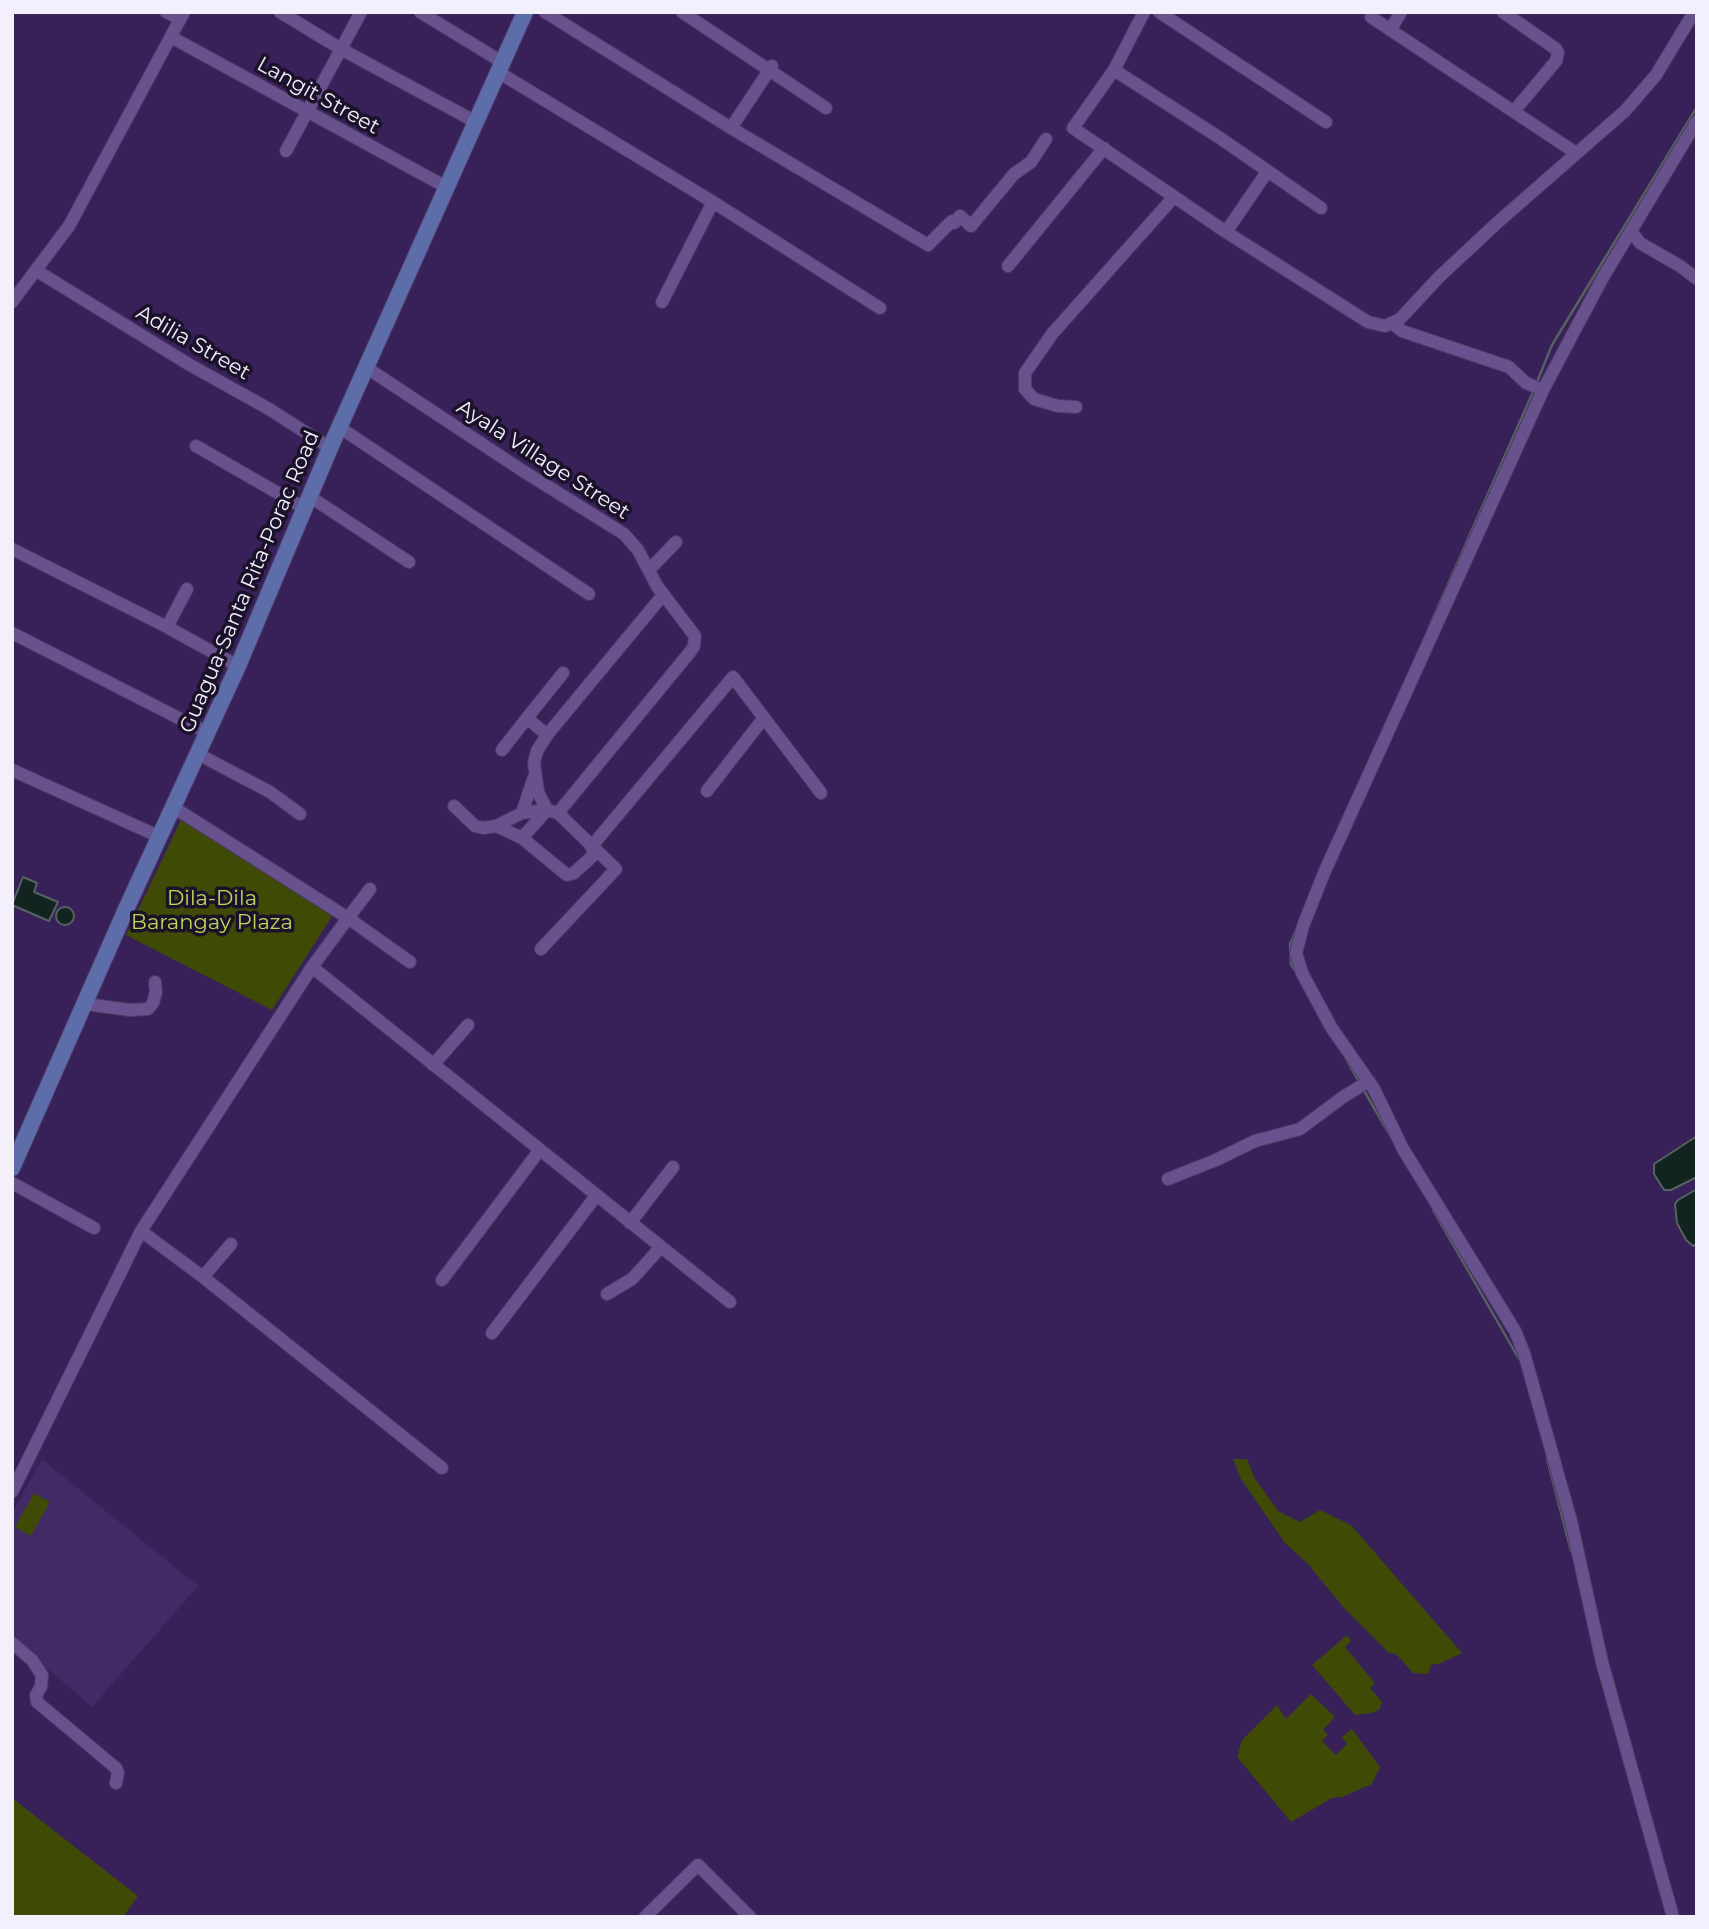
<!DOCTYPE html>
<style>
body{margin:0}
#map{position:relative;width:1709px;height:1929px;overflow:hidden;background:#372158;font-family:Montserrat,sans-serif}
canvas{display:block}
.frame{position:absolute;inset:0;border:14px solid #f3effd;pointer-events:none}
</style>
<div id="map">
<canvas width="1709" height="1929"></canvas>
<div class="frame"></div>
</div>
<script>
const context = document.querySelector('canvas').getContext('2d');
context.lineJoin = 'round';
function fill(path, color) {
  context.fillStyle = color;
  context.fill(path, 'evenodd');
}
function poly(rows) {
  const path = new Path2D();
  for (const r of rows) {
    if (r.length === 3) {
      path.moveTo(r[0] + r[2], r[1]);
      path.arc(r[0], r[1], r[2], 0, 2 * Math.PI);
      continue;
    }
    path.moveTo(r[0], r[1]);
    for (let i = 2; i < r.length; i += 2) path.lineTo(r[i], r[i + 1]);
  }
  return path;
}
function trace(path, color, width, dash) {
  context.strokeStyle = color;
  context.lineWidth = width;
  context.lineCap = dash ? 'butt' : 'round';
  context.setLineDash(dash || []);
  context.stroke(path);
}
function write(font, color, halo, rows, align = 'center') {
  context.font = font + ' Montserrat,sans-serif';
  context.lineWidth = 7;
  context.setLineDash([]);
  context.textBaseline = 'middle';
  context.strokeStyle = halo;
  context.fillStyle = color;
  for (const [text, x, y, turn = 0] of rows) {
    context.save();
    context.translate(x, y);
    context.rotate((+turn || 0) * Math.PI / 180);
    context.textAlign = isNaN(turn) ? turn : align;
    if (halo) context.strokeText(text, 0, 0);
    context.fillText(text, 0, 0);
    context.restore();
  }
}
fill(poly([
 [42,1459,198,1586,92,1707,12,1638,12,1513]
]), '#422a67');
fill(poly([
 [181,820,333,915,272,1010,126,935],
 [1233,1459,1247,1459,1254,1477,1278,1511,1300,1522,1320,1510,1351,1525,1462,1653,1441,1663,1431,1665,1428,1674,1413,1673,1396,1654,1389,1653,1344,1608,1308,1564,1285,1543,1241,1479],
 [34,1493,50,1502,31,1536,15,1527],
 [1347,1635,1351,1641,1345,1647,1375,1683,1370,1688,1382,1702,1379,1710,1371,1713,1355,1715,1312,1665],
 [1311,1694,1335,1717,1323,1730,1328,1735,1322,1741,1336,1755,1347,1744,1342,1737,1352,1729,1380,1767,1372,1784,1342,1797,1332,1798,1291,1822,1237,1757,1242,1740,1277,1705,1286,1719],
 [12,1798,138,1896,123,1917,12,1917]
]), '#3f4a04');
const water = poly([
 [23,877,37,883,34,892,58,902,49,921,12,905,23,877],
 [65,916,9],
 [1697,1136,1697,1177,1671,1190,1664,1190,1654,1174,1654,1164,1697,1136],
 [1697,1189,1697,1244,1693,1246,1686,1240,1677,1223,1675,1204,1678,1200,1697,1189]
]);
fill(water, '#122420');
trace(water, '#566162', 2);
trace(poly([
 [1537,382,1552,345,1697,107],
 [1429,627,1533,392],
 [1297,974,1291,964,1290,944,1297,928],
 [1346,1059,1360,1083],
 [1363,1089,1388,1132],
 [1433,1210,1519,1359],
 [1547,1459,1571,1551]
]), '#566162', 2.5);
const minor = poly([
 [166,12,180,19],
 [280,12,341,49,474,121],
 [420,12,502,62],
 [545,12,731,128,928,245,952,221,954,223,960,216,971,226,1014,174,1031,162,1046,139],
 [682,12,826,108],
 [1144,12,1114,70,1073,128,1226,232,1368,322,1385,326,1400,319,1439,277,1498,222,1625,111,1656,75,1694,12],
 [1159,12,1326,122],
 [1503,12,1556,49,1558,53,1556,61,1515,110],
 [1371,17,1576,153],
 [1390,30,1401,12],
 [171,37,446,187],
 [1114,70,1220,138,1321,208],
 [498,72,713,202,880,308],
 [731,128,772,66],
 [286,151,361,12],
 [1631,231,1640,243,1680,266,1697,279],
 [1226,232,1267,172],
 [1008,266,1104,148],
 [37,271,190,365,269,409,330,448],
 [12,302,69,226,184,12],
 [662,302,713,202],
 [1393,324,1402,331,1509,367,1526,383,1543,390],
 [367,368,523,471,624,534,638,550,657,586,695,636,694,646,690,652,558,813,547,810,522,813,496,826,483,828,475,826,454,806],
 [1076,407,1058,406,1034,399,1025,389,1025,373,1052,334,1173,198],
 [339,427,589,594],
 [196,446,304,508],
 [309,496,409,562],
 [12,549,167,627,238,666],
 [650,569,676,542],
 [167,627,187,589],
 [12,633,208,733],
 [527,718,563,673],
 [547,735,663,595],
 [502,750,527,718,547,735,537,751,534,762,538,792,547,810,522,838],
 [198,754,270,792,300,814],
 [12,770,158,836],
 [707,791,763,719],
 [173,807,348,918,370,889],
 [522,813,534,777],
 [496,826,522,838,567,875,574,873,597,852],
 [591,847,733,677,821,793],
 [541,949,616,869,558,813],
 [312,967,730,1302],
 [85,1004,130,1010,148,1009,153,1003,156,992,155,982],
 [433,1065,468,1025],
 [1168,1179,1216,1160,1255,1141,1300,1129,1343,1097,1369,1081],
 [12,1183,94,1228],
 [630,1223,673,1167],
 [141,1231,203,1277,442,1468],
 [203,1277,231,1244],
 [442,1280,539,1151],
 [607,1294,632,1279,660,1248],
 [492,1333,596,1196],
 [12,1492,141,1231,312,967,348,918,410,962],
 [12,1643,32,1660,42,1675,41,1687,36,1695,37,1702,116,1768,118,1773,116,1783],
 [645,1917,698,1865,750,1917],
 [1673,1917,1602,1662,1571,1521,1524,1353,1515,1331,1403,1149,1374,1089,1331,1027,1302,973,1296,953,1303,926,1324,873,1543,390,1602,279,1697,121]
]);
const secondary = poly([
 [12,1168,127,907,238,666,330,448,525,12]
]);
trace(minor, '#4e3966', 14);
trace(secondary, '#4e3966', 18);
trace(minor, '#68528e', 12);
trace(secondary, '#5d6daa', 16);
write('21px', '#f3effd', '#1b122a', [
 ["Langit Street",318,96,29],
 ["Adilia Street",193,343,30],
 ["Ayala Village Street",543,460,33],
 ["Guagua-Santa Rita-Porac Road",250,582,-67]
]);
write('21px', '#bed758', '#1b122a', [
 ["Dila-Dila",212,899],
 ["Barangay Plaza",212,923]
]);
</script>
